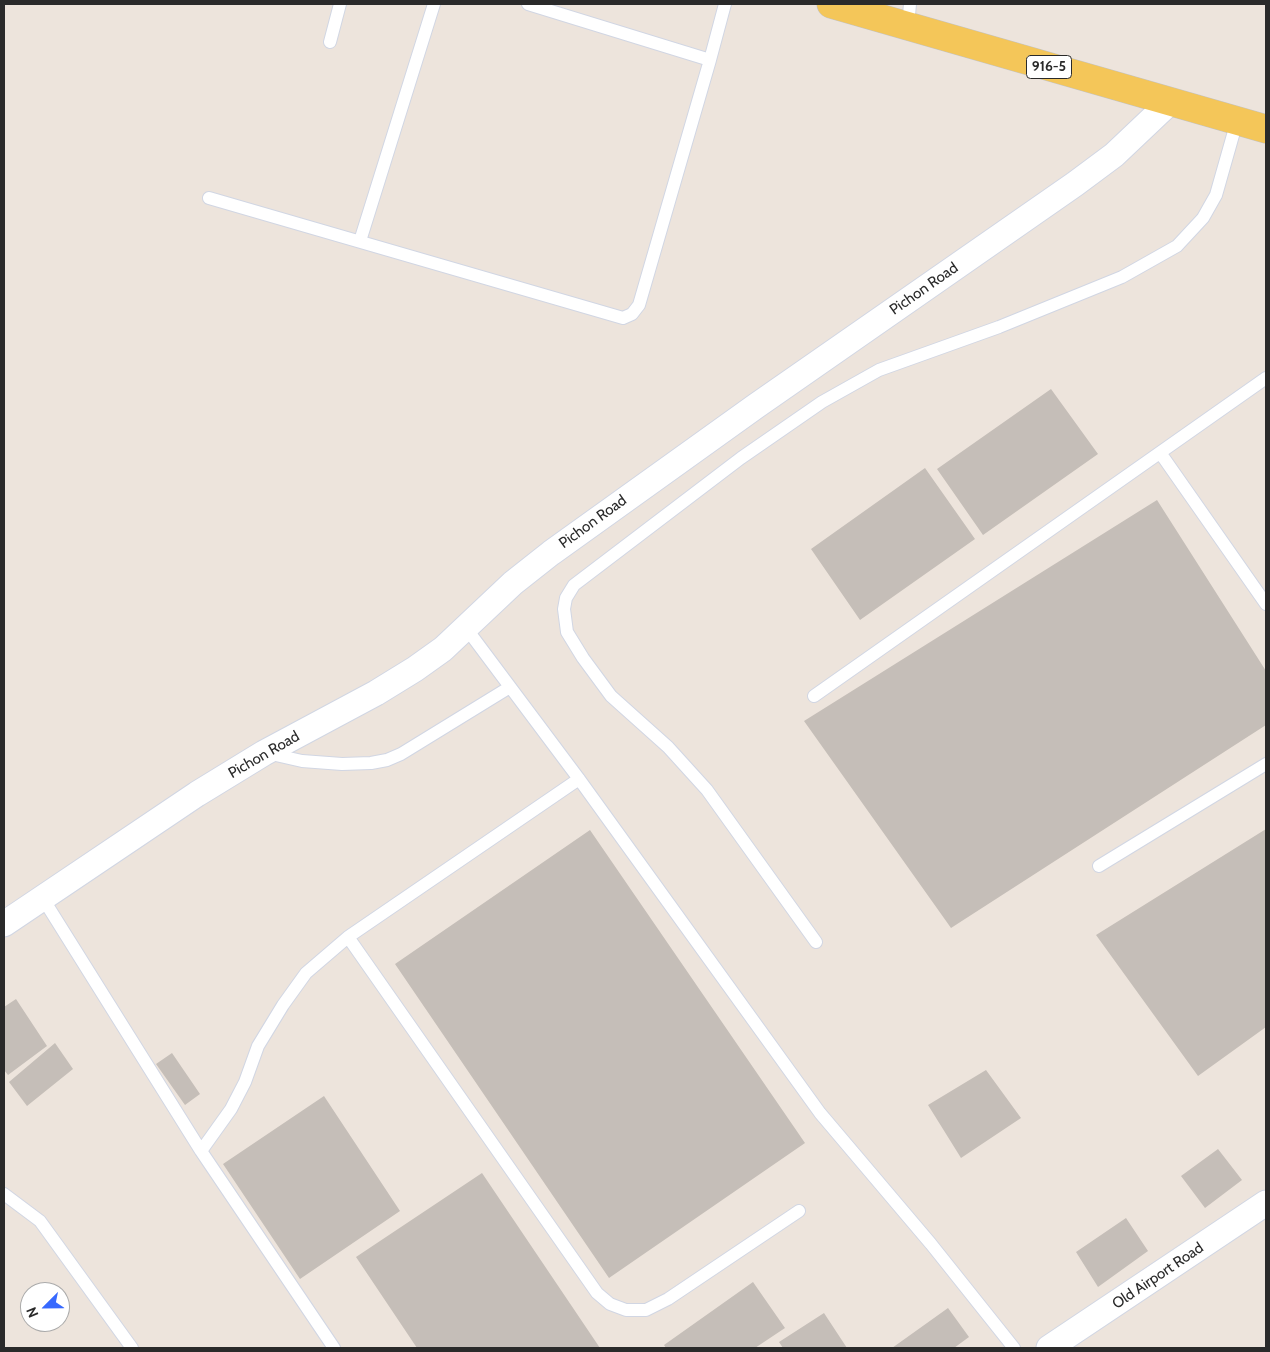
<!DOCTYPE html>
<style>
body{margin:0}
#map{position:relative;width:1270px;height:1352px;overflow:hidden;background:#ede4dc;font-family:Cabin,sans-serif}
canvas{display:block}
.frame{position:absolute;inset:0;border:5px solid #2a2a2a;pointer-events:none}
.north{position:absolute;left:20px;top:1282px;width:50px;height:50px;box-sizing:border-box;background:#fff;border:1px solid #aaa;border-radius:50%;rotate:247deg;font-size:14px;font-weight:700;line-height:20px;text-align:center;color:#2a2a2a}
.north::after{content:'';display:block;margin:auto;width:18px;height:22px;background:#3769fe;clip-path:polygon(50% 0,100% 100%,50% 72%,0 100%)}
</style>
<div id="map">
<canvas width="1270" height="1352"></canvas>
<div class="frame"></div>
<div class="north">N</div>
</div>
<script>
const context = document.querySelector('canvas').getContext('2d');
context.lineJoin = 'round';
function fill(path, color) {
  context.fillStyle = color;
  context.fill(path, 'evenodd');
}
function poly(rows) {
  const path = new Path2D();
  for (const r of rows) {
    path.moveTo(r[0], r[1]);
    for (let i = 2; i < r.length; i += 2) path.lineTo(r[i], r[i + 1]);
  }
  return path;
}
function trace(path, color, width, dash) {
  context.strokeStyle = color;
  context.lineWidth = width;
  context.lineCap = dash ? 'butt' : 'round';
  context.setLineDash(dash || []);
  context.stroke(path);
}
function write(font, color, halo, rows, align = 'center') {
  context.font = font + ' Cabin,sans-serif';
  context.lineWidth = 4;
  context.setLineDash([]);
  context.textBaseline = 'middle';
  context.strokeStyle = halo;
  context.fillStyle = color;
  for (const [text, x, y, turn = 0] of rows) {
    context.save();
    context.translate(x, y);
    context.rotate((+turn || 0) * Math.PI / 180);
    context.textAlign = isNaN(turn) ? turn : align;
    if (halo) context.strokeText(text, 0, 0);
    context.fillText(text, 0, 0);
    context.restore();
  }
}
fill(poly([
 [1051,389,1098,454,983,535,937,469],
 [925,468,975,539,860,620,811,549],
 [1157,500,1266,671,1266,725,951,928,804,721],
 [1266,829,1266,1027,1198,1076,1096,935],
 [590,830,805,1143,609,1278,395,964],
 [16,999,47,1046,8,1075,4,1070,4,1007],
 [55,1043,73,1069,27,1106,9,1082],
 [172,1053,200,1094,185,1105,156,1064],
 [986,1070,1021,1118,961,1158,928,1105],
 [324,1096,400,1211,300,1279,223,1164],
 [1218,1149,1242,1180,1205,1208,1181,1176],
 [482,1173,600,1348,417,1348,356,1257],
 [1126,1218,1148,1251,1098,1287,1076,1252],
 [753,1282,785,1328,755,1348,666,1348,664,1345],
 [948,1308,969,1337,954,1348,892,1348],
 [824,1313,847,1348,783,1348,779,1342]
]), '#c5beb8');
const lane = poly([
 [908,26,910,4],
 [330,42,340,4],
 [710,60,725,4],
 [209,198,623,318,632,314,639,305,710,60,528,4],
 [360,241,434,4],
 [1161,454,1266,604],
 [466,628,579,779,820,1113,931,1244,1014,1348],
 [814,696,1266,378],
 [267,753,302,761,342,764,371,763,387,760,401,754,510,687],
 [1099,866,1266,764],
 [42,897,201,1151,334,1348],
 [348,937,597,1293,610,1304,626,1310,646,1310,668,1299,799,1211],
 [816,942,707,790,668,747,611,696,583,658,567,632,564,609,566,598,574,585,741,458,822,402,879,370,999,327,1122,277,1177,246,1203,218,1216,195,1237,121],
 [201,1151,231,1109,245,1082,258,1046,283,1005,306,973,348,937,579,779],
 [4,1194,40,1221,132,1348]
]);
const street = poly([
 [4,924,197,794,264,753,376,693,415,669,443,649,513,583,551,553,756,406,1075,184,1114,155,1170,102],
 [1049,1348,1266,1203]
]);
const primary = poly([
 [831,4,1266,129]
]);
trace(lane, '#d1d6e3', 14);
trace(street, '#d1d6e3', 27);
trace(primary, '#c3c3c3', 29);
trace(lane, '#fff', 12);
trace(street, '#fff', 25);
trace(primary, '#f4c659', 28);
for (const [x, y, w] of [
 [1049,67,45]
]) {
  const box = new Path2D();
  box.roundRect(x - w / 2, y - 11.5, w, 23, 4);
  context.fillStyle = '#fff';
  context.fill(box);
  trace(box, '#2a2a2a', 1);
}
write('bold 14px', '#2a2a2a', null, [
 ["916-5",1049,67]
]);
write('15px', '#2a2a2a', '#fff', [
 ["Pichon Road",924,289,-35],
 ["Pichon Road",593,522,-36],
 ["Pichon Road",264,755,-30],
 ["Old Airport Road",1158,1276,-34]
]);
</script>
